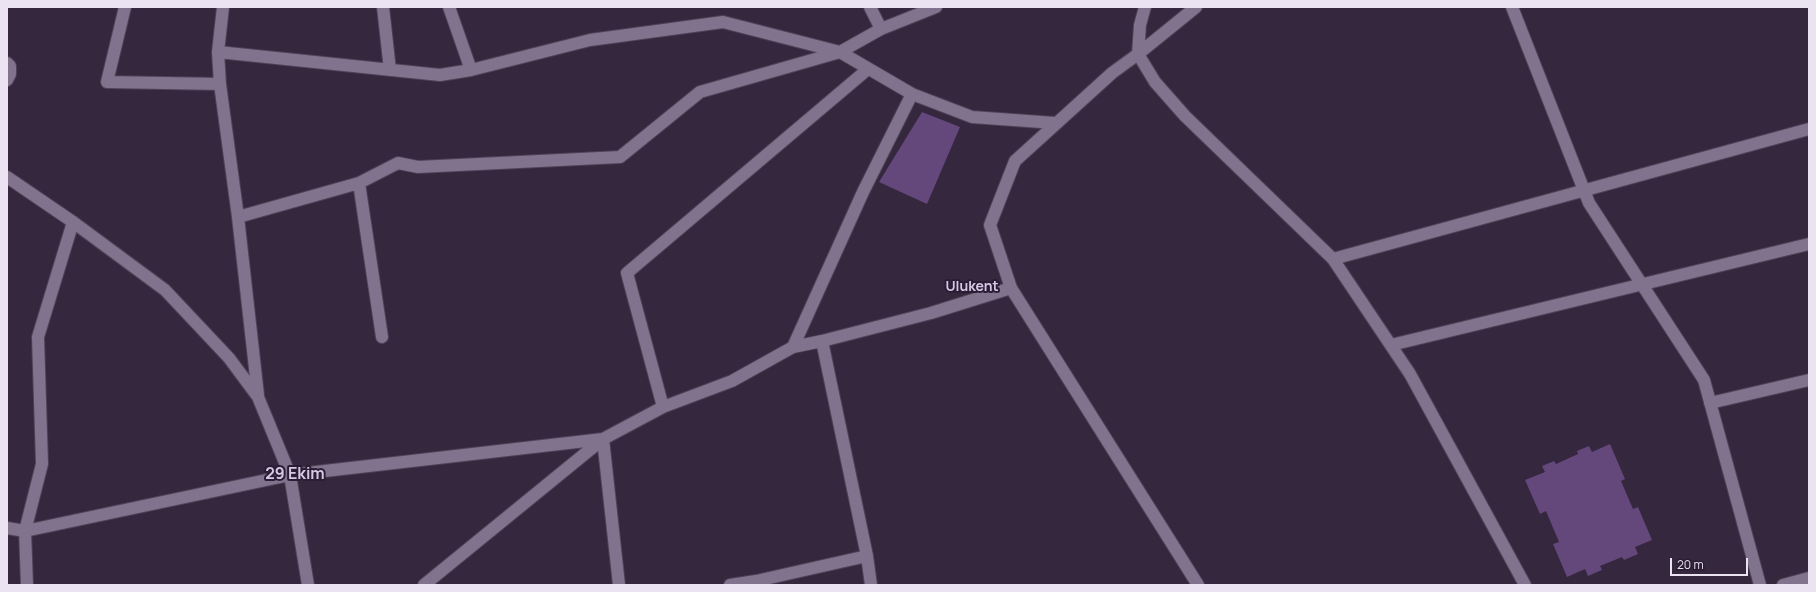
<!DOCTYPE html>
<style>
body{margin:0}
#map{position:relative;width:1816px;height:592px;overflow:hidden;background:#34273e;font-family:Manrope,sans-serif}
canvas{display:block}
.frame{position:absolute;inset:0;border:8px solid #ebe3f2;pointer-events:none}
.scale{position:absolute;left:1670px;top:558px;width:78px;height:18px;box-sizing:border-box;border:2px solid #ebe3f2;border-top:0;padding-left:5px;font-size:12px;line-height:14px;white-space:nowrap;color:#ebe3f2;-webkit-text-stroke:3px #2a1d34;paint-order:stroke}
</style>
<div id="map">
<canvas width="1816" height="592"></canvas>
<div class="frame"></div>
<div class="scale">20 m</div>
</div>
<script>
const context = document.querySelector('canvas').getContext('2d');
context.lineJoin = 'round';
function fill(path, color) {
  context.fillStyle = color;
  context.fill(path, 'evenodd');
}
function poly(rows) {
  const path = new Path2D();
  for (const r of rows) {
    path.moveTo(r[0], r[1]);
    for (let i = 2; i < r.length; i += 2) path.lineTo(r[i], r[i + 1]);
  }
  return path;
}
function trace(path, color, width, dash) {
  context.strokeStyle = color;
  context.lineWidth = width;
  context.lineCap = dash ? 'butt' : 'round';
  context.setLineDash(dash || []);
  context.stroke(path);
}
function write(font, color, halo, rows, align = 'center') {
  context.font = font + ' Manrope,sans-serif';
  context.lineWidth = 4;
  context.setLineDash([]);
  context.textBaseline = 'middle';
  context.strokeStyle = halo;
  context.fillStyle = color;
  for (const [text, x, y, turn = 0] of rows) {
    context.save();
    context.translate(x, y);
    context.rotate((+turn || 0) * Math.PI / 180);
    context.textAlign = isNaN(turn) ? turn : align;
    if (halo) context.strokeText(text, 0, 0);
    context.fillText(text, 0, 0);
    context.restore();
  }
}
fill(poly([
 [922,112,960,127,927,204,879,182],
 [1610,444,1625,479,1621,481,1633,509,1638,507,1652,540,1635,547,1638,554,1624,560,1622,557,1600,566,1602,570,1588,576,1585,569,1567,577,1553,544,1559,542,1546,511,1540,514,1525,480,1545,472,1542,466,1554,461,1556,464,1578,454,1577,451,1589,446,1592,452]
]), '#64477b');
const minor = poly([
 [125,7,107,82,220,84],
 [223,7,218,52,220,84,238,217,258,395],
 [383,7,390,70],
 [449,7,471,70],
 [870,7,881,29],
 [1145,7,1140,25,1138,54,1155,82,1185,116,1333,259,1410,374,1525,585],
 [1196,7,1138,54,1112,73,1015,161,990,225,1011,288,1198,585],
 [1512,7,1589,203,1704,380,1760,585],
 [218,52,440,75,471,70,590,40,723,22,840,52,881,29,936,7],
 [7,63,10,66,10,74,7,80],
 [7,177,73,222,165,290,229,358,258,397,290,475,308,585],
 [359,183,382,337],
 [238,217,359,183,398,163,418,167,620,157,700,92,840,52,912,94,972,117,1055,123],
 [1333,259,1809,129],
 [822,341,867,556,871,585],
 [1391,345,1809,244],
 [793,347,863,192,912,94],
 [1710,403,1809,380],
 [663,407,627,273,868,69],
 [7,528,25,531,290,475,603,439,619,585],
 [27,585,25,531,42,464,38,337,73,222],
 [424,585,603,439,663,407,732,381,793,347,822,341,931,313,1011,288],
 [730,585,756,581,867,556],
 [1783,585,1809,578]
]);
trace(minor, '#4e4256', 14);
trace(minor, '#81728d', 12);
write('bold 14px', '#d7c7e5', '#2a1d34', [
 ["Ulukent",972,287]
]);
write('bold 16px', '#d7c7e5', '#2a1d34', [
 ["29 Ekim",295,475]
]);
</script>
